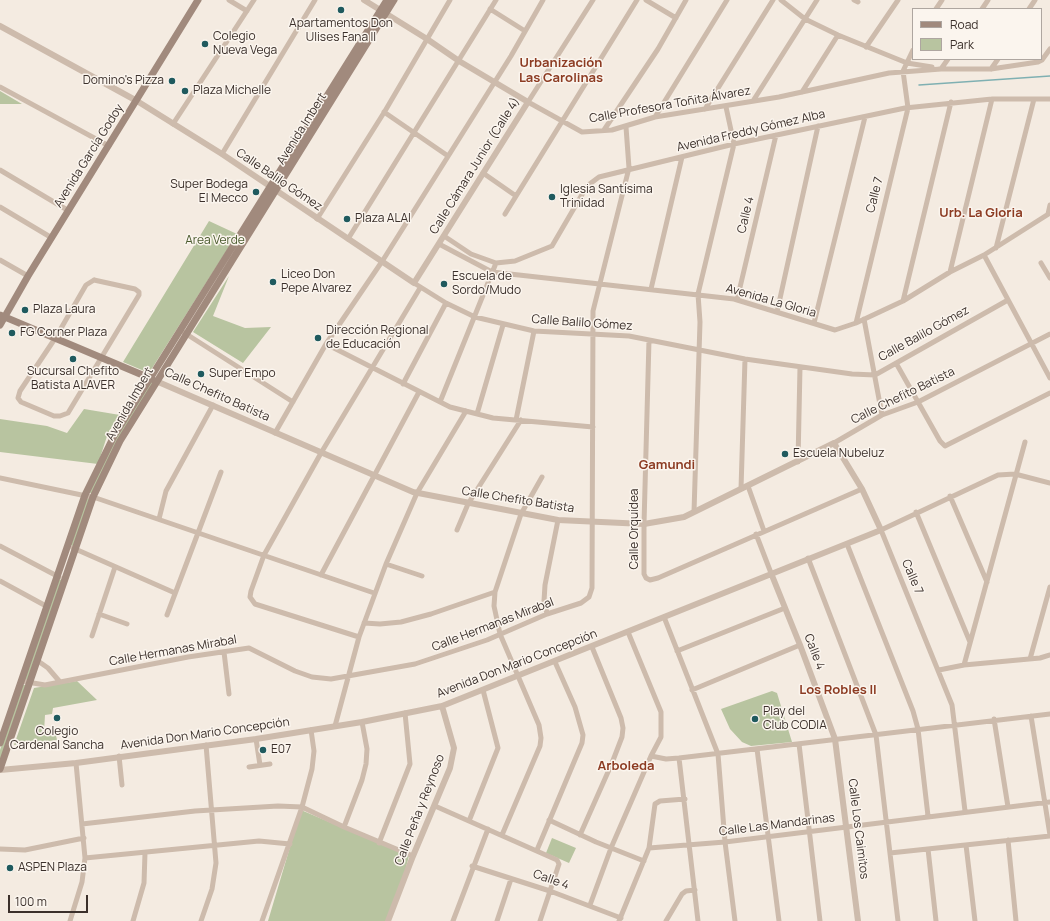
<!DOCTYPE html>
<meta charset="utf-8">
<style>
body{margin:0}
#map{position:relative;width:1050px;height:921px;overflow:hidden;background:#f4ebe1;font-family:Manrope,sans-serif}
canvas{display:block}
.legend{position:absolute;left:912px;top:8px;width:130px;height:52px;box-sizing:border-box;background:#fbf5ee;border:1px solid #aea6a0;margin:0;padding:5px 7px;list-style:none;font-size:12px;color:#3b302b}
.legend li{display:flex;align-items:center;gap:8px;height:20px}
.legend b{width:20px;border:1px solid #aea6a0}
.scale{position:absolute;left:8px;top:895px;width:80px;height:18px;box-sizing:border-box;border:2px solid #3b302b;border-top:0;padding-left:5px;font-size:12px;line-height:14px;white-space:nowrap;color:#3b302b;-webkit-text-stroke:3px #fbf5ee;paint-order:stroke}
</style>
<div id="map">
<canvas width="1050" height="921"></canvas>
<ul class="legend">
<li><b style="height:5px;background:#a18a7d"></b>Road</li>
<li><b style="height:11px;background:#b8c4a0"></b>Park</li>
</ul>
<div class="scale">100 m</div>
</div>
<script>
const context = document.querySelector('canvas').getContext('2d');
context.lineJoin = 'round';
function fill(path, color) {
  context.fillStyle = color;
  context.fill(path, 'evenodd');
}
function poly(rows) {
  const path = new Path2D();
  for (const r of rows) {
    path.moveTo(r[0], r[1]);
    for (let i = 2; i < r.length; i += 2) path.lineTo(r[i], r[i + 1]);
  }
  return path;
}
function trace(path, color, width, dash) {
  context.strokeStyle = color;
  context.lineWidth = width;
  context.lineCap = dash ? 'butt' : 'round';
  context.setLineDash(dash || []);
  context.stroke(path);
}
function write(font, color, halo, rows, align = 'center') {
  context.font = font + ' Manrope,sans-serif';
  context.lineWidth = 3;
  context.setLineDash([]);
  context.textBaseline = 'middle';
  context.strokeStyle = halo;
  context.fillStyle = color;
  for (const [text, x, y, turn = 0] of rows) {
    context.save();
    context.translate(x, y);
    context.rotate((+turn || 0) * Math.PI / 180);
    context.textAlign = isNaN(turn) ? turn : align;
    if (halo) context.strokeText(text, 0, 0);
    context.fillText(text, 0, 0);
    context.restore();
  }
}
fill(poly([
 [0,91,22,104,0,104],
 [209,221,237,234,149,373,123,362],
 [229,276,213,316,245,328,271,327,243,363,193,332],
 [150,380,153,382,92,494,89,492,116,436],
 [84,409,120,415,108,433,98,464,0,452,0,419,47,426,67,433],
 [87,497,91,499,74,547,71,545],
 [59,579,64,581,28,681,24,680],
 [77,681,97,700,53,708,52,714,45,715,44,732,55,731,57,740,14,745,34,688],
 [22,684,27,686,0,763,0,750],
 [772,691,777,693,792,742,751,746,742,742,730,729,721,709],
 [301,810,409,856,400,890,387,921,268,921],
 [552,838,576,848,569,863,546,853]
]), '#b8c4a0');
trace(poly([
 [919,85,1050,76]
]), '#7fb0b2', 1.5);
trace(poly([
 [229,0,247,11],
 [593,0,528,102,582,132,612,130,655,117,779,97,889,73,941,69,948,59],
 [646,0,676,18],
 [781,0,805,19,838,35,907,63,932,67],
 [854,0,858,2],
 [490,9,525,31],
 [936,9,942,0],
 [982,9,988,0],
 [1029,9,1035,0],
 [866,47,898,0],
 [939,69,991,69,1038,62,1042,60,1050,49],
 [991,69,998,59],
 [0,87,109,146],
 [802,92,838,35],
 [753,101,817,0],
 [705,109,773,0],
 [384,112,448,156],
 [655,117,727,0],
 [173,124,254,0],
 [604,130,658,49,686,0],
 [222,154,315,0],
 [0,170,69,211],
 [483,173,516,196],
 [0,207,52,238],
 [505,214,637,0],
 [1048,214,1050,205],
 [317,219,385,111,450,0],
 [444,236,471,254,496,263,515,261,552,246,587,186,599,177,734,144,905,108,992,99,1050,99],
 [348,239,496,0],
 [439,244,492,272,734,299,835,330,856,323,903,301,950,272,984,255,1050,213],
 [996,248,1034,99],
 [984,255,1050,378],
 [0,260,28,276],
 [1041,263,1050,278],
 [950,272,992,99],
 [94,280,135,289,139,292,139,295,68,413,60,416,54,416,21,402,18,398,20,391,56,337,86,285,94,280],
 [414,283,446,303,475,317,534,331,629,336,745,359,852,374,875,375,1008,300],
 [651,289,682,157],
 [737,300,776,135],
 [903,301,951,102],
 [777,312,818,126],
 [864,319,882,415],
 [814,323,865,117],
 [856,323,908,108,903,71,913,50],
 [180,330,293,402],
 [649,340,644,524,644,574,646,578,650,580,658,578,862,489],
 [326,344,450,407,493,418,593,427],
 [896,363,940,441,945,446,1050,393],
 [403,384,446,303],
 [440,402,496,263],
 [477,414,503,325],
 [516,420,534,331],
 [275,433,326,344,383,260,511,56,543,0],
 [834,443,882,415,918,402,1050,334],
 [798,462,800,367],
 [0,478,96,498,374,593],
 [748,486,764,531],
 [741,489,745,359],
 [950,496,987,582],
 [694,512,700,322,698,294,734,144,726,107],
 [916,512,970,642],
 [159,519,166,491,213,405],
 [457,530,468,504,521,420],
 [756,534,771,573],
 [847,544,913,711,918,729,928,816],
 [0,546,59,577],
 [73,548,175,593],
 [808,558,876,735,898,921],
 [386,564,422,576],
 [321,575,419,392],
 [0,581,46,606],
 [99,614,127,624],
 [547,614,544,601,545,585,558,520],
 [167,615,221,472],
 [664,617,718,754,725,842,735,921],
 [364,623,380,624,401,622,431,614,495,592],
 [92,636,115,567],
 [359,637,255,604,250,597,251,591,264,555,321,453,420,288],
 [677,651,785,608],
 [224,652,229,694],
 [1030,659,1050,587],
 [38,661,48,668,60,682],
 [964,665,1025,442],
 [939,670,964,665,1040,658,1050,655],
 [21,681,45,685,188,657,249,648,295,671,312,677,331,679,415,664,487,640,547,614,581,603,589,597,592,588,593,311,629,168,626,127],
 [692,690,800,645],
 [1031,716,1050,835],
 [994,719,1008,807],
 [335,726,359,637,386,564,417,493,466,411],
 [256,739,260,765],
 [799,744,820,921],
 [757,749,779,921],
 [119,756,122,785],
 [651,756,666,759,679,758,1050,714],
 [679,758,698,921],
 [249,767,270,764],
 [435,806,557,860,559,864,540,921],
 [965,811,952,705,881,530,998,475,1015,474,1050,483],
 [549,820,596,842,644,861],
 [469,821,498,748,483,690],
 [82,824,195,811,278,806,302,807,344,827,413,856],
 [344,827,362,780,366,764,367,749,362,722],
 [502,835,540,746,541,738,539,725,500,634,494,606,495,592,521,514,542,477],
 [580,835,612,763,622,737,623,728,621,718,592,647],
 [1008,840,1016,921],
 [379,843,410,764,405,713],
 [966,845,975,921],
 [649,848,725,842,1050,802],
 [0,849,25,850,84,838],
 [928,849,936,921],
 [537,850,582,743,583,735,575,707,555,662],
 [890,853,1050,836],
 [85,858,259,841,290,844],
 [472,866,550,891,621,918],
 [590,905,611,848,651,756,661,737,661,712,628,632],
 [70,921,82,882,85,858,76,763],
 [133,921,144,883,145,853],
 [201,921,212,889,216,863,206,745],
 [262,921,302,807,312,769,314,751,311,730],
 [453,921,488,829],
 [497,921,511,879],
 [619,921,649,848,655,804,660,801,685,799],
 [666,921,682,894,686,891,695,890]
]), '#cdbbac', 5);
trace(poly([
 [0,26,137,101,222,154,414,283,528,102,459,61,427,39,364,0],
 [771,573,800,645,835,739,858,921],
 [0,770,76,763,256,739,362,722,442,706,881,530,862,489,834,443,684,517,644,524,558,520,413,492,156,381],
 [388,921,413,856,450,768,454,748,442,706]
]), '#cdbbac', 6);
trace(poly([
 [0,315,152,379],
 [0,325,28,276,198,0],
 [0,743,85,495,114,436,387,0],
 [0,769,93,497,120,441,394,0]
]), '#a18a7d', 7);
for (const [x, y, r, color] of [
 [341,10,4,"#1f5a5e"],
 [205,44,4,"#1f5a5e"],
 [172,81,4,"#1f5a5e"],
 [185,91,4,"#1f5a5e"],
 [256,192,4,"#1f5a5e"],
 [552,197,4,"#1f5a5e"],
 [347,219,4,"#1f5a5e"],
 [273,282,4,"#1f5a5e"],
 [444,284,4,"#1f5a5e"],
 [25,310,4,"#1f5a5e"],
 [12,333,4,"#1f5a5e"],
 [318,338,4,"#1f5a5e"],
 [73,359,4,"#1f5a5e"],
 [201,374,4,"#1f5a5e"],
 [785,454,4,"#1f5a5e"],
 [57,718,4,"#1f5a5e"],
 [755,719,4,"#1f5a5e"],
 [263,750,4,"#1f5a5e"],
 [10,868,4,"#1f5a5e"]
]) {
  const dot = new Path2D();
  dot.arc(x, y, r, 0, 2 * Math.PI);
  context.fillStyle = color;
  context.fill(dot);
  trace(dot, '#fbf5ee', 1.5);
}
write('12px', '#3b302b', '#fbf5ee', [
 ["Apartamentos Don",341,24,"center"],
 ["Ulises Fana II",341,38,"center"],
 ["Colegio",213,37],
 ["Nueva Vega",213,51],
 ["Domino's Pizza",164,81,"right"],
 ["Plaza Michelle",193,91],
 ["Super Bodega",248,185,"right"],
 ["El Mecco",248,199,"right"],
 ["Iglesia Santísima",560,190],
 ["Trinidad",560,204],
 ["Plaza ALAI",355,219],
 ["Liceo Don",281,275],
 ["Pepe Alvarez",281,289],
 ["Escuela de",452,277],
 ["Sordo/Mudo",452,291],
 ["Plaza Laura",33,310],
 ["Dirección Regional",326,331],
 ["de Educación",326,345],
 ["FG Corner Plaza",20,333],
 ["Sucursal Chefito",73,372,"center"],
 ["Batista ALAVER",73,386,"center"],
 ["Super Empo",209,374],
 ["Escuela Nubeluz",793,454],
 ["Play del",763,712],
 ["Club CODIA",763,726],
 ["Colegio",57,732,"center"],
 ["Cardenal Sancha",57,746,"center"],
 ["E07",271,750],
 ["ASPEN Plaza",18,868]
], 'left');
write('12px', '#3b302b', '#fbf5ee', [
 ["Calle Profesora Toñita Álvarez",670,105,-10],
 ["Avenida Imbert",302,129,-58],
 ["Avenida Freddy Gómez Alba",751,131,-13],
 ["Avenida García Godoy",89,156,-58],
 ["Calle Cámara Junior (Calle 4)",475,166,-58],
 ["Calle Balilo Gómez",279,180,34],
 ["Calle 7",875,195,-76],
 ["Calle 4",746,215,-77],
 ["Avenida La Gloria",771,301,16],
 ["Calle Balilo Gómez",582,323,4],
 ["Calle Balilo Gómez",924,334,-29],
 ["Calle Chefito Batista",217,395,24],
 ["Calle Chefito Batista",903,396,-26],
 ["Avenida Imbert",130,404,-60],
 ["Calle Chefito Batista",518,500,9],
 ["Calle Orquídea",635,529,-90],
 ["Calle 7",912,577,67],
 ["Calle Hermanas Mirabal",493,625,-21],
 ["Calle Hermanas Mirabal",173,651,-10],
 ["Calle 4",814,652,69],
 ["Avenida Don Mario Concepción",517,664,-21],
 ["Avenida Don Mario Concepción",205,734,-8],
 ["Calle Peña y Reynoso",420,810,-69],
 ["Calle Las Mandarinas",777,825,-7],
 ["Calle Los Caimitos",858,829,83],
 ["Calle 4",551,880,19]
]);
write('12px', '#4a5a2e', '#fbf5ee', [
 ["Area Verde",215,241]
]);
write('bold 13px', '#8c3b22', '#fbf5ee', [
 ["Urbanización",561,63],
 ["Las Carolinas",561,78],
 ["Urb. La Gloria",981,213],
 ["Gamundi",667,465],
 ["Los Robles II",838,690],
 ["Arboleda",626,766]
]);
</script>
